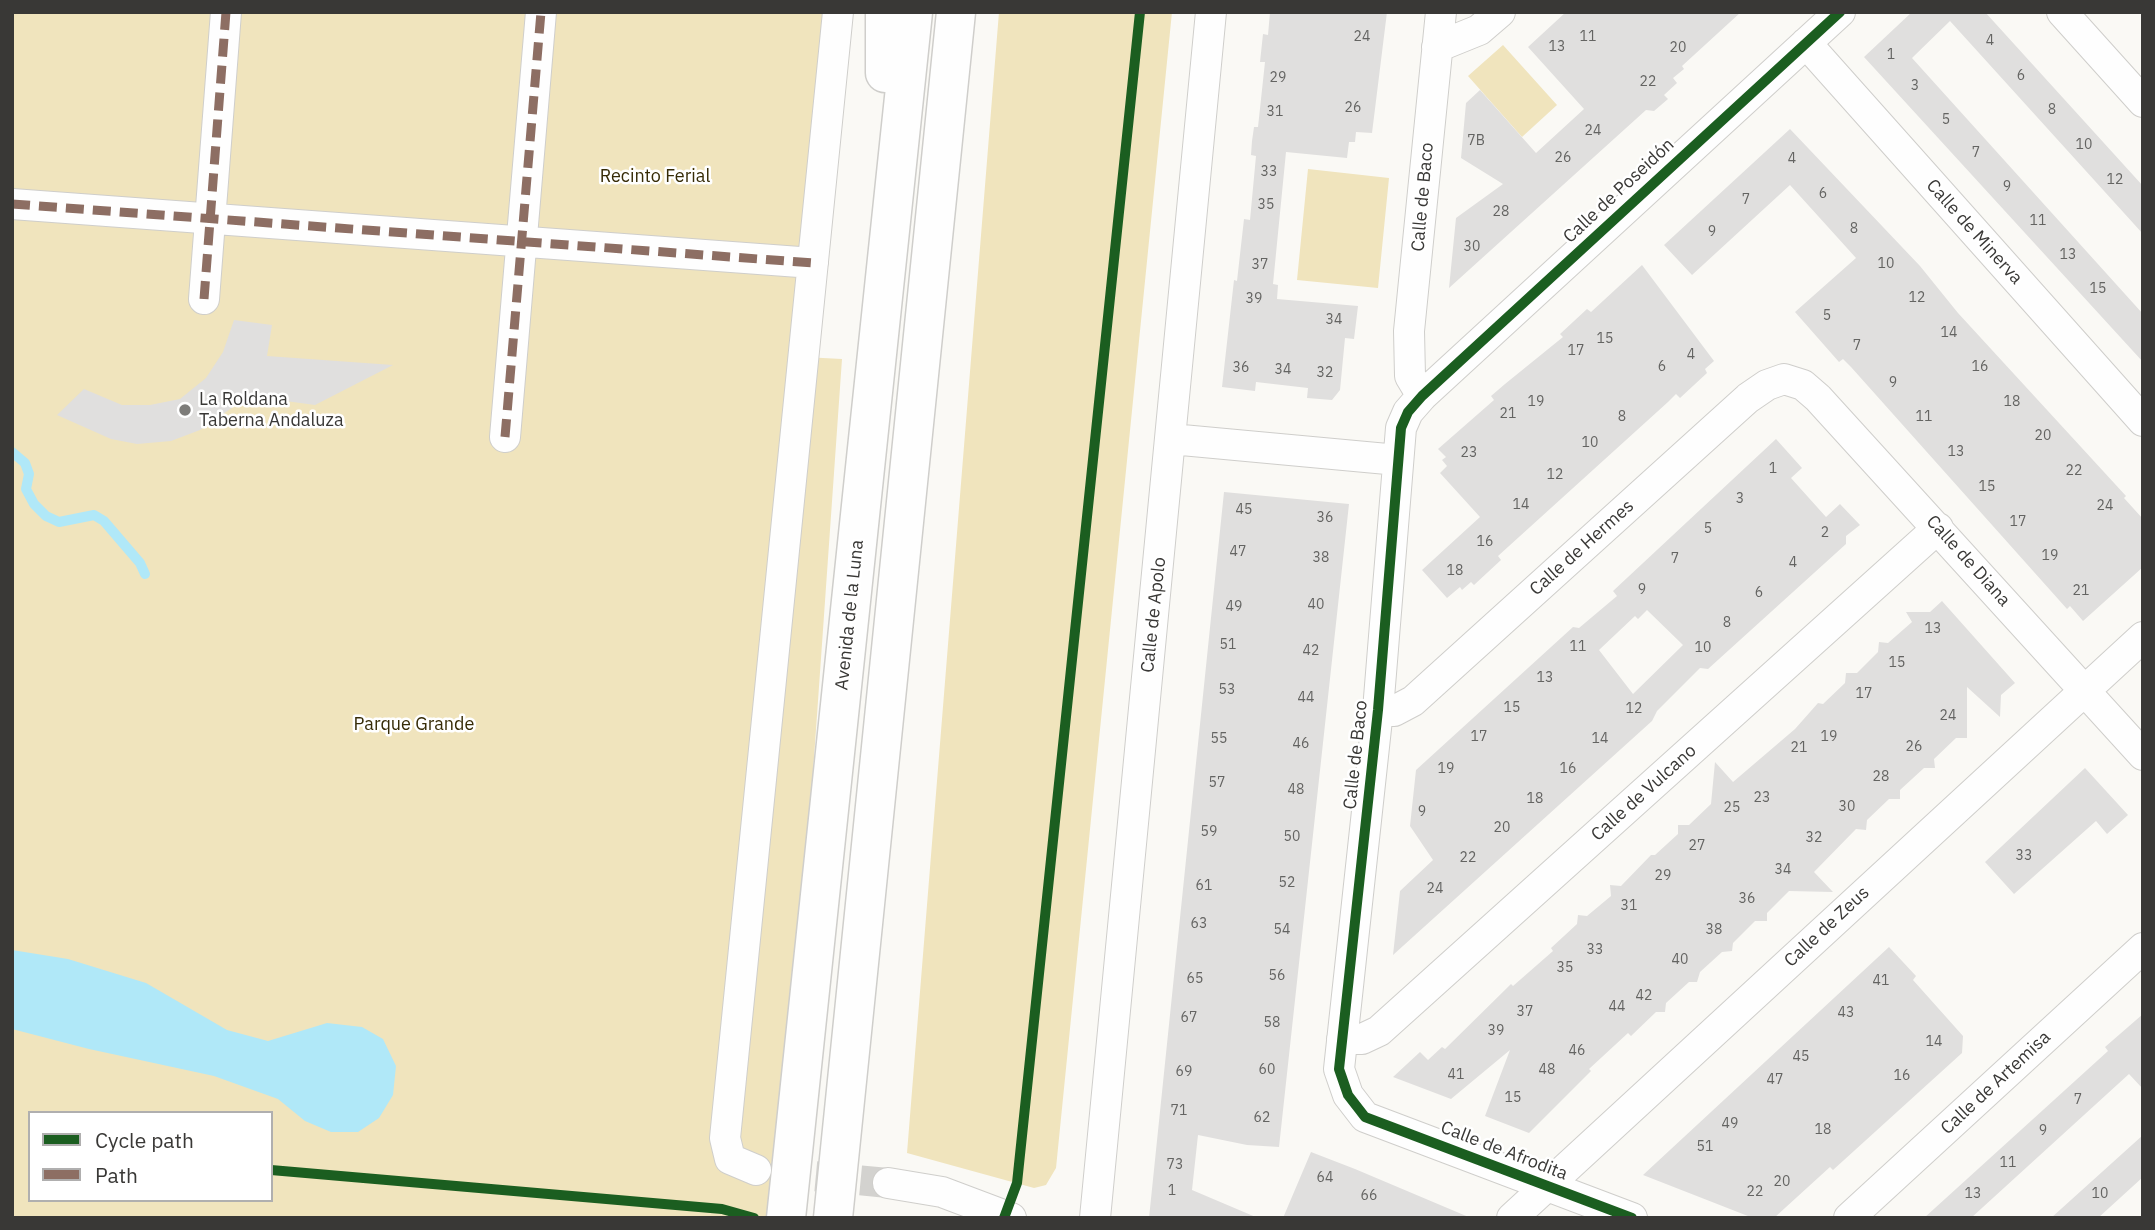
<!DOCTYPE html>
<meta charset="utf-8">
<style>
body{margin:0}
#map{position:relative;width:2155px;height:1230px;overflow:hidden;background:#faf9f5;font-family:"IBM Plex Sans",sans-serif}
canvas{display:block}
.frame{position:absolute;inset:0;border:14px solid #393836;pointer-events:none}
.legend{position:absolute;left:28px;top:1111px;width:245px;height:91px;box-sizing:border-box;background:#fff;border:2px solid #b0afaf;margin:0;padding:9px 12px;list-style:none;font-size:21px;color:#393836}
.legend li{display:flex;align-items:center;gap:14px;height:35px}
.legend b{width:35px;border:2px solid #b0afaf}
</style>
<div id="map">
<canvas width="2155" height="1230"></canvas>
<div class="frame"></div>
<ul class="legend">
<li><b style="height:9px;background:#1b5e20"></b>Cycle path</li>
<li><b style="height:9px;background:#8d6e63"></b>Path</li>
</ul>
</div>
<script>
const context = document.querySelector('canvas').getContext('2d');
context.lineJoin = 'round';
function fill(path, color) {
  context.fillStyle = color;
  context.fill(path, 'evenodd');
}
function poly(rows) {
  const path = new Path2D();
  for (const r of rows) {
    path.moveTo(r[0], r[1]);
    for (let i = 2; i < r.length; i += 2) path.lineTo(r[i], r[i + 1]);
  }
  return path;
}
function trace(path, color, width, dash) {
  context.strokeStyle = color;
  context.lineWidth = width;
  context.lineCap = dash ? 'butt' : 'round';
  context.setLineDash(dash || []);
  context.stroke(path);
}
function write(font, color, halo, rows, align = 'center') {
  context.font = font + ' "IBM Plex Sans",sans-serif';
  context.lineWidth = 5;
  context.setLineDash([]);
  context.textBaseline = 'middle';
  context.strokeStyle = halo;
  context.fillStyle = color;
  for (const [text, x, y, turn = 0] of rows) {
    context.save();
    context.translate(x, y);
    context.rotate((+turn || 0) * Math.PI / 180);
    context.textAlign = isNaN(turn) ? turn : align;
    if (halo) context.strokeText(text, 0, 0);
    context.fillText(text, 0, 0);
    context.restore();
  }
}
fill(poly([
 [12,12,838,12,804,357,842,359,809,829,768,1218,12,1218],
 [30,1113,271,1113,271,1200,30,1200],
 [999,12,1172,12,1056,1168,1046,1185,1034,1188,907,1153],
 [1503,45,1557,105,1522,137,1468,76],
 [1308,169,1389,178,1378,288,1297,280]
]), '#f0e4bd');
fill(poly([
 [12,950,68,959,146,983,227,1030,268,1041,327,1023,362,1027,383,1039,396,1066,393,1095,379,1118,358,1132,331,1132,305,1121,278,1099,214,1076,89,1049,12,1029]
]), '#b0e8f8');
trace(poly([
 [12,452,25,463,29,474,26,489,34,504,46,516,59,522,94,515,104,521,140,563,145,574]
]), '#b0e8f8', 10);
fill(poly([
 [1270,12,1387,12,1372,133,1356,132,1355,142,1349,142,1347,158,1286,152,1273,284,1278,285,1277,299,1358,306,1354,339,1345,338,1340,390,1332,400,1307,398,1308,388,1256,382,1255,391,1222,387,1234,280,1237,281,1244,219,1250,220,1256,156,1251,155,1252,141,1254,127,1258,127,1265,62,1260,62,1263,34,1268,35],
 [1566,12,1741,12,1682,66,1684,69,1673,78,1677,83,1664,95,1668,99,1654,111,1646,110,1449,288,1456,218,1503,184,1461,158,1466,103,1480,90,1536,153,1584,109,1528,47],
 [1912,12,1985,12,2143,186,2143,234,1950,21,1912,58,2143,314,2143,362,1864,57],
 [1790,129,1920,266,1958,313,2126,496,2124,498,2143,519,2143,567,2083,621,2070,606,2067,609,1851,367,1843,359,1839,362,1795,312,1856,258,1790,185,1692,275,1664,245],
 [1642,265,1714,361,1705,369,1707,373,1680,398,1676,394,1668,402,1498,556,1501,560,1474,585,1471,582,1462,590,1460,587,1447,598,1422,570,1480,517,1440,473,1447,466,1442,460,1446,457,1438,449,1494,400,1491,396,1505,384,1563,337,1560,334,1587,309,1591,312],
 [234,320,272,325,267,356,393,365,315,405,249,396,200,430,171,441,137,444,111,439,57,415,84,389,122,405,150,405,180,399,206,378,223,352],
 [1776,439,1802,468,1791,478,1826,517,1840,504,1860,525,1846,536,1846,544,1708,669,1700,668,1657,711,1652,721,1393,955,1400,891,1433,860,1410,826,1416,770,1573,627,1579,628,1617,596,1613,591],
 [1647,610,1683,645,1633,694,1599,650,1635,616,1638,619],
 [1224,492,1349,504,1279,1147,1247,1145,1198,1135,1192,1190,1258,1218,1149,1218],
 [1942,601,2015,683,2001,695,2000,717,1967,687,1967,738,1956,738,1934,759,1935,768,1924,768,1900,790,1900,799,1889,799,1867,820,1866,830,1856,829,1814,872,1833,892,1789,891,1767,913,1767,921,1755,921,1733,943,1732,951,1722,952,1700,972,1697,982,1689,982,1666,1003,1665,1012,1656,1012,1631,1036,1628,1033,1589,1069,1591,1071,1529,1133,1485,1116,1510,1050,1451,1099,1393,1077,1420,1052,1428,1060,1442,1047,1445,1049,1511,984,1513,986,1553,951,1551,948,1577,924,1578,915,1587,916,1611,896,1610,885,1621,886,1651,855,1655,855,1678,834,1678,825,1689,825,1711,804,1715,762,1733,782,1795,729,1818,703,1823,704,1845,683,1846,673,1857,673,1878,652,1879,642,1888,643,1912,622,1906,612,1930,612],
 [2085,768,2128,815,2107,834,2096,821,2014,894,1985,862],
 [1889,947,1916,976,1913,980,1963,1036,1962,1053,1833,1170,1830,1167,1774,1218,1753,1218,1643,1175],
 [2143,1014,2143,1089,2129,1074,1971,1218,1924,1218,2108,1051,2105,1047],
 [2143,1135,2143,1177,2098,1218,2051,1218],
 [1311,1152,1355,1169,1471,1218,1283,1218]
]), '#e0dfde');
trace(poly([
 [771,1172,888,1183]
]), '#d3d2cf', 30, [30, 15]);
const street = poly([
 [2062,12,2143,102],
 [1806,43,2143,421],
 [1437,47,1479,30,1500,12],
 [12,204,813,263],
 [204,299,226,12],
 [1422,396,1410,376,1409,331,1441,12],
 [505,437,541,12],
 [1171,439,1398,460],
 [1378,710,1394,711,1413,701,1748,398,1767,385,1784,379,1803,385,1818,398,2143,755],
 [1342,1039,1362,1039,1379,1031,1938,528],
 [756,1170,730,1159,725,1138,838,12],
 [888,1183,942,1192,1011,1218],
 [1095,1218,1211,12],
 [1512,1218,2143,637],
 [1632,1218,1365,1117,1348,1095,1339,1069,1378,710,1401,428,1408,412,1422,396,1840,12],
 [1849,1218,2143,948]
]);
const primary = poly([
 [885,12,885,73],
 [786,1218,913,12],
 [833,1218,956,12]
]);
trace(street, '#cfcecb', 32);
trace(primary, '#cfcecb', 41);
trace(street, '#fefefe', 30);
trace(primary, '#fefefe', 38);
trace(poly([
 [12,204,813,263],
 [204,299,226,12],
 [505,437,541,12]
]), '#8d6e63', 9, [18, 9]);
trace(poly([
 [271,1170,722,1209,754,1218],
 [1004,1218,1017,1183,1140,12],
 [1632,1218,1365,1117,1348,1095,1339,1069,1378,710,1401,428,1408,412,1422,396,1840,12]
]), '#1b5e20', 10);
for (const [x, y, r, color] of [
 [185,410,7,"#7d7c79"]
]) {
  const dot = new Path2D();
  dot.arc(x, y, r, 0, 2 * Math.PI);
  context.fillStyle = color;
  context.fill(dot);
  trace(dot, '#fff', 2.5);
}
write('14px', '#646462', null, [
 ["24",1362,37],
 ["11",1588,37],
 ["4",1990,41],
 ["13",1557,47],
 ["20",1678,48],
 ["1",1891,55],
 ["6",2021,76],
 ["29",1278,78],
 ["22",1648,82],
 ["3",1915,86],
 ["26",1353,108],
 ["8",2052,110],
 ["31",1275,112],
 ["5",1946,120],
 ["24",1593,131],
 ["7B",1476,141],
 ["10",2084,145],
 ["7",1976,153],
 ["26",1563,158],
 ["4",1792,159],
 ["33",1269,172],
 ["12",2115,180],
 ["9",2007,187],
 ["6",1823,194],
 ["7",1746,200],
 ["35",1266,205],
 ["28",1501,212],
 ["11",2038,221],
 ["8",1854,229],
 ["9",1712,232],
 ["30",1472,247],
 ["13",2068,255],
 ["10",1886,264],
 ["37",1260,265],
 ["15",2098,289],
 ["12",1917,298],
 ["39",1254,299],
 ["5",1827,316],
 ["34",1334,320],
 ["14",1949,333],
 ["15",1605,339],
 ["7",1857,346],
 ["17",1576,351],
 ["4",1691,355],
 ["6",1662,367],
 ["16",1980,367],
 ["36",1241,368],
 ["34",1283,370],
 ["32",1325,373],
 ["9",1893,383],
 ["19",1536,402],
 ["18",2012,402],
 ["21",1508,414],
 ["8",1622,417],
 ["11",1924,417],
 ["20",2043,436],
 ["10",1590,443],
 ["13",1956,452],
 ["23",1469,453],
 ["1",1773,469],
 ["22",2074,471],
 ["12",1555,475],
 ["15",1987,487],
 ["3",1740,499],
 ["14",1521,505],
 ["24",2105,506],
 ["45",1244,510],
 ["36",1325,518],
 ["17",2018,522],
 ["5",1708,529],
 ["2",1825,533],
 ["16",1485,542],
 ["47",1238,552],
 ["19",2050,556],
 ["38",1321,558],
 ["7",1675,559],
 ["4",1793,563],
 ["18",1455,571],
 ["9",1642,590],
 ["21",2081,591],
 ["6",1759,593],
 ["40",1316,605],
 ["49",1234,607],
 ["8",1727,623],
 ["13",1933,629],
 ["51",1228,645],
 ["11",1578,647],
 ["10",1703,648],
 ["42",1311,651],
 ["15",1897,663],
 ["13",1545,678],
 ["53",1227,690],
 ["17",1864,694],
 ["44",1306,698],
 ["15",1512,708],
 ["12",1634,709],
 ["24",1948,716],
 ["17",1479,737],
 ["19",1829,737],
 ["55",1219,739],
 ["14",1600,739],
 ["46",1301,744],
 ["26",1914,747],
 ["21",1799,748],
 ["19",1446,769],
 ["16",1568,769],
 ["28",1881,777],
 ["57",1217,783],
 ["48",1296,790],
 ["23",1762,798],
 ["18",1535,799],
 ["30",1847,807],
 ["25",1732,808],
 ["9",1422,812],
 ["20",1502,828],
 ["59",1209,832],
 ["50",1292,837],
 ["32",1814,838],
 ["27",1697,846],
 ["33",2024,856],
 ["22",1468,858],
 ["34",1783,870],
 ["29",1663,876],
 ["52",1287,883],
 ["61",1204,886],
 ["24",1435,889],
 ["36",1747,899],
 ["31",1629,906],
 ["63",1199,924],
 ["54",1282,930],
 ["38",1714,930],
 ["33",1595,950],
 ["40",1680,960],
 ["35",1565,968],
 ["56",1277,976],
 ["65",1195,979],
 ["41",1881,981],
 ["42",1644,996],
 ["44",1617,1007],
 ["37",1525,1012],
 ["43",1846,1013],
 ["67",1189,1018],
 ["58",1272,1023],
 ["39",1496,1031],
 ["14",1934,1042],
 ["46",1577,1051],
 ["45",1801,1057],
 ["60",1267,1070],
 ["48",1547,1070],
 ["69",1184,1072],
 ["41",1456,1075],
 ["16",1902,1076],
 ["47",1775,1080],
 ["15",1513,1098],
 ["7",2078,1100],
 ["71",1179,1111],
 ["62",1262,1118],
 ["49",1730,1124],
 ["18",1823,1130],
 ["9",2043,1131],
 ["51",1705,1147],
 ["11",2008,1163],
 ["73",1175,1165],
 ["64",1325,1178],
 ["20",1782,1182],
 ["1",1172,1191],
 ["22",1755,1192],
 ["13",1973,1194],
 ["10",2100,1194],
 ["66",1369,1196]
]);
write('18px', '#362b06', '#fff', [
 ["Recinto Ferial",655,177],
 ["Parque Grande",414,725]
]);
write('18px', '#393836', '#fff', [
 ["Calle de Poseidón",1619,191,-43],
 ["Calle de Baco",1423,197,-85],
 ["Calle de Minerva",1974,232,48],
 ["Calle de Hermes",1582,548,-42],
 ["Calle de Diana",1968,561,48],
 ["Avenida de la Luna",850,615,-84],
 ["Calle de Apolo",1154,615,-84],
 ["Calle de Baco",1356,755,-84],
 ["Calle de Vulcano",1644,793,-42],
 ["Calle de Zeus",1827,927,-43],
 ["Calle de Artemisa",1996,1083,-43],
 ["Calle de Afrodita",1504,1151,21]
]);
write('18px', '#393836', '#fff', [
 ["La Roldana",199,400],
 ["Taberna Andaluza",199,421]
], 'left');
</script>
